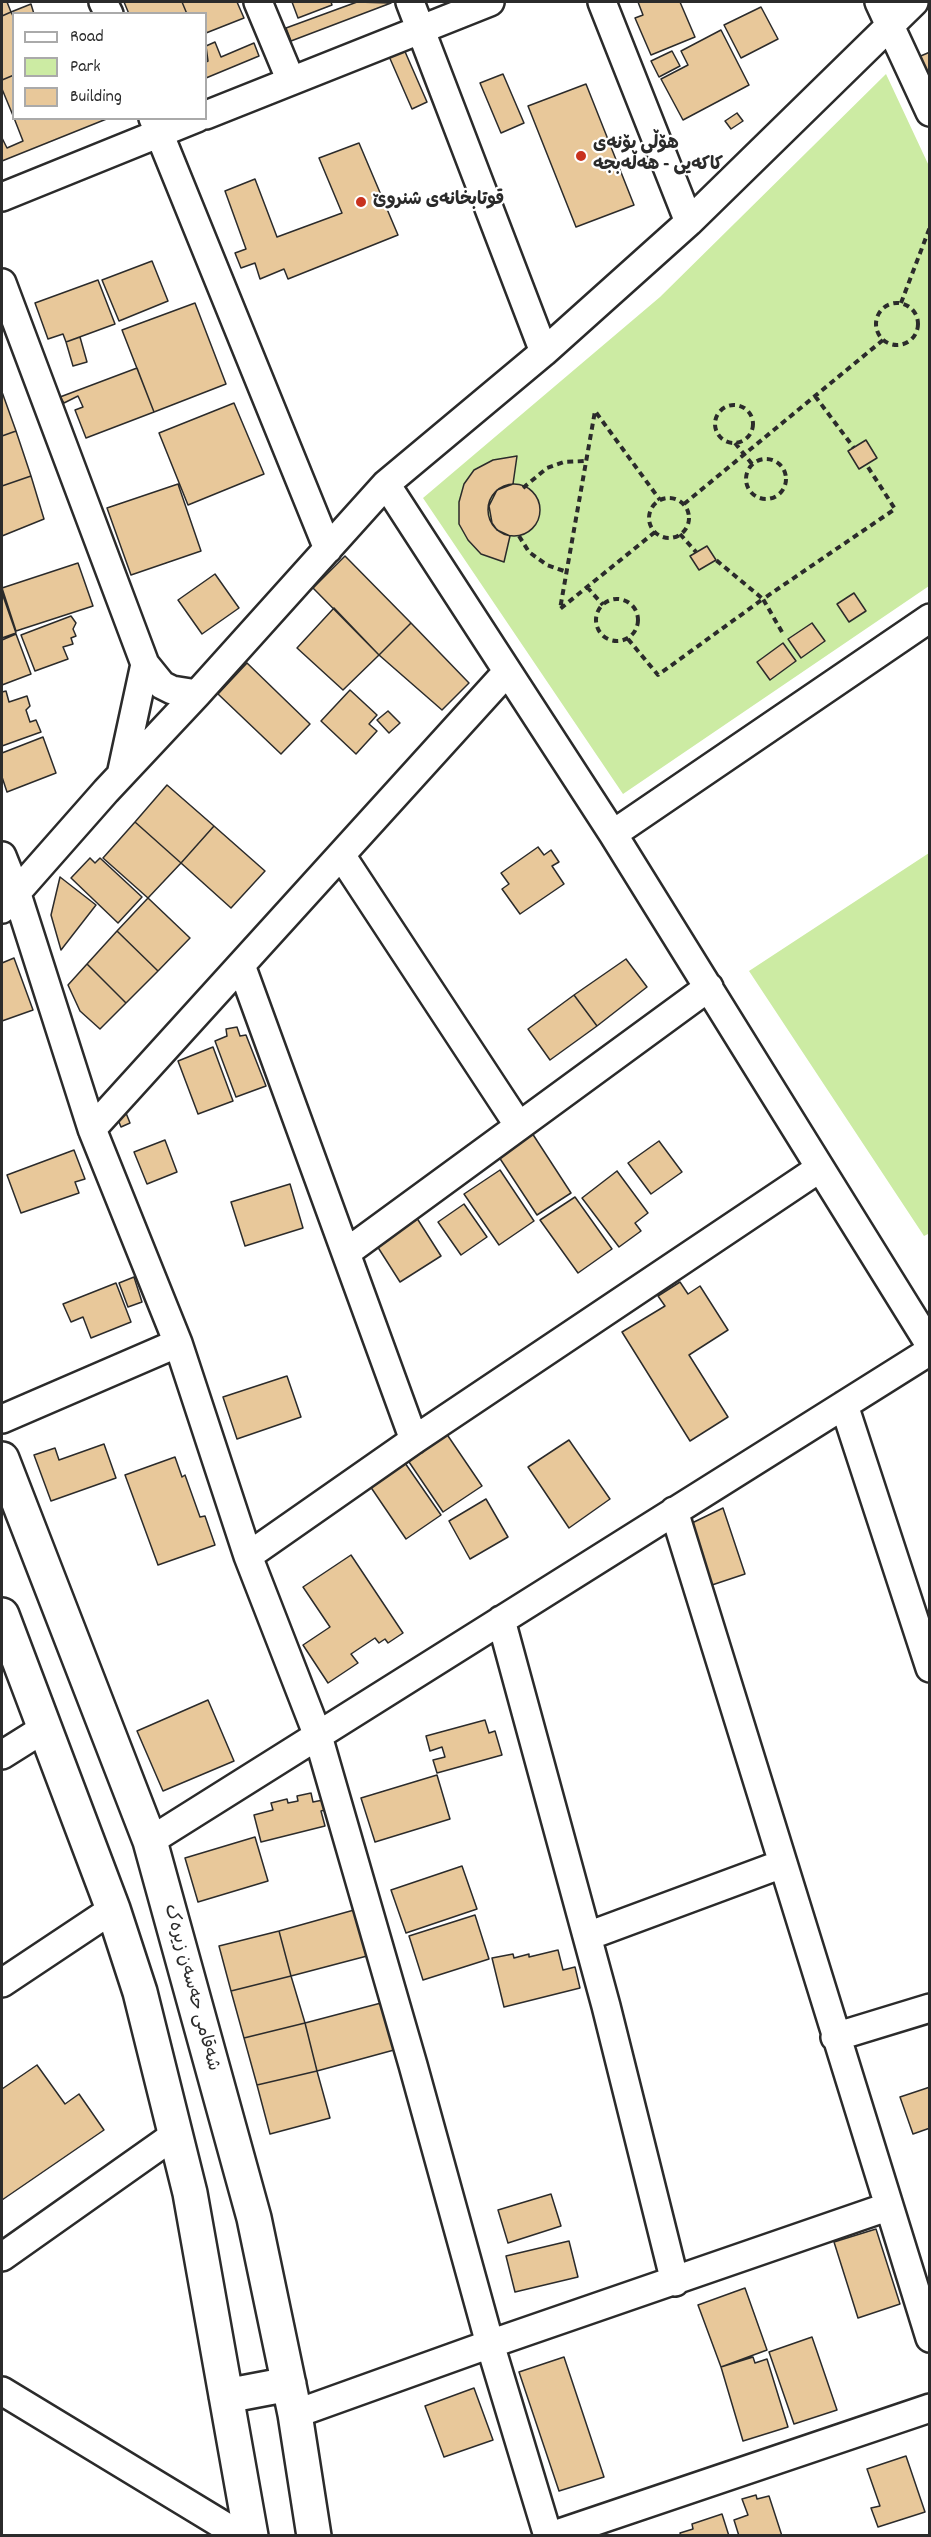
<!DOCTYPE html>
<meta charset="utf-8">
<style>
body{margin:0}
#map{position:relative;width:931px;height:2537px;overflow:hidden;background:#fff;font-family:Dekko,sans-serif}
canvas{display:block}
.frame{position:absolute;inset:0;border:3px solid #2b2b2b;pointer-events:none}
.legend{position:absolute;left:12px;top:12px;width:195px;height:108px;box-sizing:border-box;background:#fff;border:2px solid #aaa;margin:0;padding:8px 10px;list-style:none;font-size:18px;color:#2b2b2b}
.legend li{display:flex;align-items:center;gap:12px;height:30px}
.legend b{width:30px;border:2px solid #aaa}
</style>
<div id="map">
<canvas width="931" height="2537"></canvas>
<div class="frame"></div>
<ul class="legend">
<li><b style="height:8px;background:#fff"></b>Road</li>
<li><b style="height:16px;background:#cceba3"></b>Park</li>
<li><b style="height:16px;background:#e8c89a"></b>Building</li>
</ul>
</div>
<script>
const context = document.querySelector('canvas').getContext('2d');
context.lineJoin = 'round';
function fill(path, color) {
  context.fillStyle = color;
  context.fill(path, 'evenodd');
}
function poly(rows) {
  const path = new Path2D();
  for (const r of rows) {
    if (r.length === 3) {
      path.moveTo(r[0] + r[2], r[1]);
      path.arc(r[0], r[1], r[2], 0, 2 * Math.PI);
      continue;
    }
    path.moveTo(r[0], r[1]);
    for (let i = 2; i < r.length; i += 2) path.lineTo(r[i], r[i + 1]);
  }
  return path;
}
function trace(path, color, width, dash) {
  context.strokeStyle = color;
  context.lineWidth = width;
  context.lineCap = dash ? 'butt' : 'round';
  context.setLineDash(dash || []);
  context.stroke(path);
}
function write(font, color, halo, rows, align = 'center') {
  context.font = font + ' Dekko,"Playpen Sans Arabic",sans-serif';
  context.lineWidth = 4.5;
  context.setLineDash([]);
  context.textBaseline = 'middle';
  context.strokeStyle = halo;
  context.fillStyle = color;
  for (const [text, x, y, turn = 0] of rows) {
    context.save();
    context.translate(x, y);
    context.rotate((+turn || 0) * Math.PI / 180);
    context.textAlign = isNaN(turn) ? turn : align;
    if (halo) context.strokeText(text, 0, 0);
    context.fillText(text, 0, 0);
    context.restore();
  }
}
fill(poly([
 [886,74,929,166,929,586,623,794,423,498,660,297],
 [929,853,930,1233,924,1236,749,971]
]), '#cceba3');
const building = poly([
 [2,2,7,2,11,12,2,16,2,2],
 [124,2,182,2,187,14,129,14,124,2],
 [182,2,237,2,244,18,206,33,206,14,187,14,182,2],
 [292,2,331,2,332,5,298,18,292,2],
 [357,2,391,3,291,41,286,28,357,2],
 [638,2,680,2,695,37,651,55,635,18,643,15,638,2],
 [31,4,34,14,14,14,14,18,11,12,31,4],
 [761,7,778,39,741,58,724,25,761,7],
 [11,12,14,18,14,75,2,80,2,16,11,12],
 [721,30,749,85,683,120,661,79,688,65,681,51,721,30],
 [215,42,221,57,254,43,259,56,206,78,206,62,208,61,206,46,215,42],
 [403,47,427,102,412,109,388,54,403,47],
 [672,51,680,66,659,77,651,61,672,51],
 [930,52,930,90,916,58,930,52],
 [503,74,524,123,501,133,480,83,503,74],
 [14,75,14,118,2,89,2,80,14,75],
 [586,84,634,205,576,227,528,106,586,84],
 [737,113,743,121,731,129,725,121,737,113],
 [14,118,109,118,2,161,2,138,7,148,23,141,14,118],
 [359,143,398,235,288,279,284,269,260,279,255,263,241,268,235,253,246,249,225,191,255,179,277,237,342,213,319,158,359,143],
 [152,261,168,301,119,321,102,280,152,261],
 [98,280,115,324,66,342,63,334,48,339,35,303,98,280],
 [195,303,226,384,154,412,122,330,195,303],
 [80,337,87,362,73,366,66,342,80,337],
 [137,368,154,412,86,438,75,410,83,407,78,396,64,403,60,397,137,368],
 [2,392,16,431,2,436,2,392],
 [234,403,264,474,188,505,159,433,234,403],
 [16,431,31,476,2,486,2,436,16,431],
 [866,440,877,458,859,469,848,451,866,440],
 [517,456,513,484,497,490,489,506,492,523,497,530,510,536,504,562,481,554,468,540,459,524,459,502,464,484,474,470,493,460,517,456],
 [31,476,44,519,2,536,2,486,31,476],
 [178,484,201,551,131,575,107,508,178,484],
 [514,510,26],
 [707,546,716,560,699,570,690,556,707,546],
 [345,556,411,623,379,655,313,588,345,556],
 [78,563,93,606,16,631,2,588,78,563],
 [215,574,239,608,202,634,178,600,215,574],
 [2,593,16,633,2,638,2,593],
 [854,593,866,611,849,622,837,604,854,593],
 [334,608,379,655,343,690,297,648,334,608],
 [71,616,76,623,73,629,76,636,71,638,73,644,63,647,68,659,35,671,21,635,71,616],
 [411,623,469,683,442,710,379,655,411,623],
 [812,623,825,641,801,658,788,639,812,623],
 [16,634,31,674,2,685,2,640,16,634],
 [783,643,796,661,770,680,757,662,783,643],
 [247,663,310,724,281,754,218,694,247,663],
 [350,690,377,715,369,724,377,731,356,754,321,721,350,690],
 [6,691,9,702,27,696,30,706,26,710,30,722,36,720,41,732,2,746,2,692,6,691],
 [388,711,400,723,389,733,377,720,388,711],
 [43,737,56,773,7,792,2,777,2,753,43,737],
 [167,785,214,826,181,863,135,822,167,785],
 [135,822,181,863,148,898,103,858,135,822],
 [214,826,265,871,231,908,181,863,214,826],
 [538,847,544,855,551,850,559,862,552,866,564,884,520,914,502,889,509,884,501,873,538,847],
 [90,858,95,863,100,858,142,897,118,923,71,878,90,858],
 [60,877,96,905,61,950,51,915,60,877],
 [148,898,190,938,158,971,117,931,148,898],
 [117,931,158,971,126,1003,87,964,117,931],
 [14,958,33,1010,2,1021,2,963,14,958],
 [626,959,647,987,597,1026,574,995,626,959],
 [87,964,126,1003,100,1029,80,1011,68,985,87,964],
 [574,995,597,1026,550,1060,528,1029,574,995],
 [237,1027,240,1036,246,1035,266,1086,236,1097,215,1041,227,1036,226,1029,237,1027],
 [213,1047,233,1101,198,1114,178,1061,213,1047],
 [124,1108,130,1123,121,1127,117,1117,124,1108],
 [532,1133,571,1193,537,1215,497,1154,532,1133],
 [165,1140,177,1172,147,1184,134,1152,165,1140],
 [659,1141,682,1172,651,1194,628,1163,659,1141],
 [74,1150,85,1179,75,1182,79,1193,21,1213,7,1175,74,1150],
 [500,1170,534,1221,499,1245,464,1194,500,1170],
 [617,1171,648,1213,635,1223,641,1231,619,1247,582,1198,617,1171],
 [290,1184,303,1228,245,1246,231,1202,290,1184],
 [575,1197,612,1249,578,1273,540,1220,575,1197],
 [464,1204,487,1237,461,1255,438,1222,464,1204],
 [413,1212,441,1256,400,1282,372,1238,413,1212],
 [134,1277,142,1302,128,1307,119,1283,134,1277],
 [680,1282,688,1294,700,1286,728,1330,689,1355,728,1417,690,1441,622,1332,665,1306,658,1296,680,1282],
 [116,1283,131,1322,91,1338,83,1317,71,1322,63,1304,116,1283],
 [287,1376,301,1417,237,1439,223,1397,287,1376],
 [446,1433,482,1486,443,1512,407,1459,446,1433],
 [569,1440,610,1499,569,1528,528,1467,569,1440],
 [104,1444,116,1478,51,1501,34,1455,55,1448,59,1460,104,1444],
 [175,1457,182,1477,185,1475,200,1517,205,1516,215,1545,158,1565,125,1475,175,1457],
 [405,1463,441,1515,406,1539,370,1486,405,1463],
 [486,1499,508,1537,470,1559,449,1521,486,1499],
 [723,1508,745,1574,709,1586,692,1523,723,1508],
 [351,1555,403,1633,388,1643,385,1639,379,1643,375,1638,351,1654,358,1663,328,1683,303,1645,330,1627,303,1587,351,1555],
 [208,1700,234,1761,163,1791,137,1731,208,1700],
 [485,1720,489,1733,495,1731,502,1755,437,1773,433,1760,445,1757,442,1747,430,1751,426,1736,485,1720],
 [437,1775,450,1819,375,1842,361,1798,437,1775],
 [311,1793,313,1802,323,1800,325,1810,321,1811,325,1826,261,1842,254,1815,273,1810,271,1803,287,1799,288,1803,298,1801,297,1796,311,1793],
 [255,1837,268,1881,198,1902,185,1858,255,1837],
 [462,1866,477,1909,406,1933,391,1890,462,1866],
 [354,1910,367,1956,291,1976,279,1931,354,1910],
 [475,1915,489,1959,423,1980,409,1936,475,1915],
 [279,1931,291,1976,231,1991,219,1946,279,1931],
 [558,1950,563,1970,575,1967,580,1988,504,2007,492,1958,513,1954,514,1958,529,1954,529,1957,558,1950],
 [291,1976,305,2023,244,2038,231,1991,291,1976],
 [381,2003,394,2050,317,2071,305,2023,381,2003],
 [305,2023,317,2071,257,2085,244,2038,305,2023],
 [37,2065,65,2104,79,2094,104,2130,2,2200,2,2089,37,2065],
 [317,2071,330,2118,270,2134,257,2085,317,2071],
 [930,2087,930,2128,913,2134,900,2097,930,2087],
 [551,2194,561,2226,508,2243,498,2210,551,2194],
 [876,2229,900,2304,858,2318,834,2242,876,2229],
 [569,2241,578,2277,515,2292,506,2256,569,2241],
 [745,2288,767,2350,721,2367,698,2305,745,2288],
 [812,2337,837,2410,794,2424,769,2352,812,2337],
 [564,2357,604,2477,559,2491,519,2372,564,2357],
 [753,2357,755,2363,767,2359,788,2427,743,2441,721,2367,753,2357],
 [474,2388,493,2440,444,2457,425,2406,474,2388],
 [906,2456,925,2512,878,2527,871,2508,880,2506,867,2469,906,2456],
 [756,2495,757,2499,769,2496,782,2536,739,2536,734,2520,748,2515,742,2499,756,2495],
 [722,2514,729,2536,681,2536,680,2533,693,2529,692,2524,722,2514]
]);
fill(building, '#e8c89a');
trace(building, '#2b2b2b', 1.5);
const minor = poly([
 [103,2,109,14],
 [258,2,291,81],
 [410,2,544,352],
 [602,2,689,222],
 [879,2,930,112],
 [206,115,490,2],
 [153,118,328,549],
 [2,197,197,118],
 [2,283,145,664,121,775],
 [386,484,613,834,930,1345],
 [145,664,162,685,172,690,197,694],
 [613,834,930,618],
 [341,855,519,1126],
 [2,856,16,891,92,1129,178,1343,248,1556,318,1736,413,2065,490,2344,548,2536],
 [2,909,106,791,197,694,386,484,544,352,689,222,914,2],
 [241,965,414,1440],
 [92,1129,507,672],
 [347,1252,709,987],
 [844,1405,930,1668],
 [2,1419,178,1343],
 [674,1511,930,2338],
 [248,1556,414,1440,820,1168],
 [501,1620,606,2006,675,2282],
 [2,1755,45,1728],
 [150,1841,930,1351],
 [588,1936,782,1864],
 [2,1983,113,1909],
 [835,2037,930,2008],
 [2,2257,176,2134],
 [2,2391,241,2536],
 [295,2414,490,2344,887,2207],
 [551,2536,930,2408]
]);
const secondary = poly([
 [2,1459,150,1841,254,2218,295,2414,314,2536],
 [2,1615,113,1909,140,1992,190,2193,251,2536],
 [226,2396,289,2384]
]);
trace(minor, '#2b2b2b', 32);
trace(secondary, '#2b2b2b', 38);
trace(poly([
 [897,324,21],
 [901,303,930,227],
 [815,396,854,448],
 [734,424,19],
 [735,443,752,464],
 [766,479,20],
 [523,488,547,468,564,462,586,461],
 [669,518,20],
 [684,504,883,340],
 [655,532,560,609,595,411,660,500],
 [680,534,696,552],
 [519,536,529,552,547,565,567,572],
 [587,587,603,605],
 [617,620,21],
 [782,632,763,599,895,509,866,464],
 [628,639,658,675,763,599,716,560]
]), '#2b2b2b', 4, [6, 4.5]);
trace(minor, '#fff', 27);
trace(secondary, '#fff', 33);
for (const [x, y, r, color] of [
 [581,156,6,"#c8321e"],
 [361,202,6,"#c8321e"]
]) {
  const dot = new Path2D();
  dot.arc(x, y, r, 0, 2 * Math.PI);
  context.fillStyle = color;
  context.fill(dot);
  trace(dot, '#fff', 2);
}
write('bold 18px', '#2b2b2b', '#fff', [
 ["ھۆڵی بۆنەی",593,146],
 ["کاکەیی - هەڵەبجە",593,167],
 ["قوتابخانەی شنروێ",373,202]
], 'left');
write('18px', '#2b2b2b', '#fff', [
 ["شەقامی حەسەن زیرەک",190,1988,75]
]);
</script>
